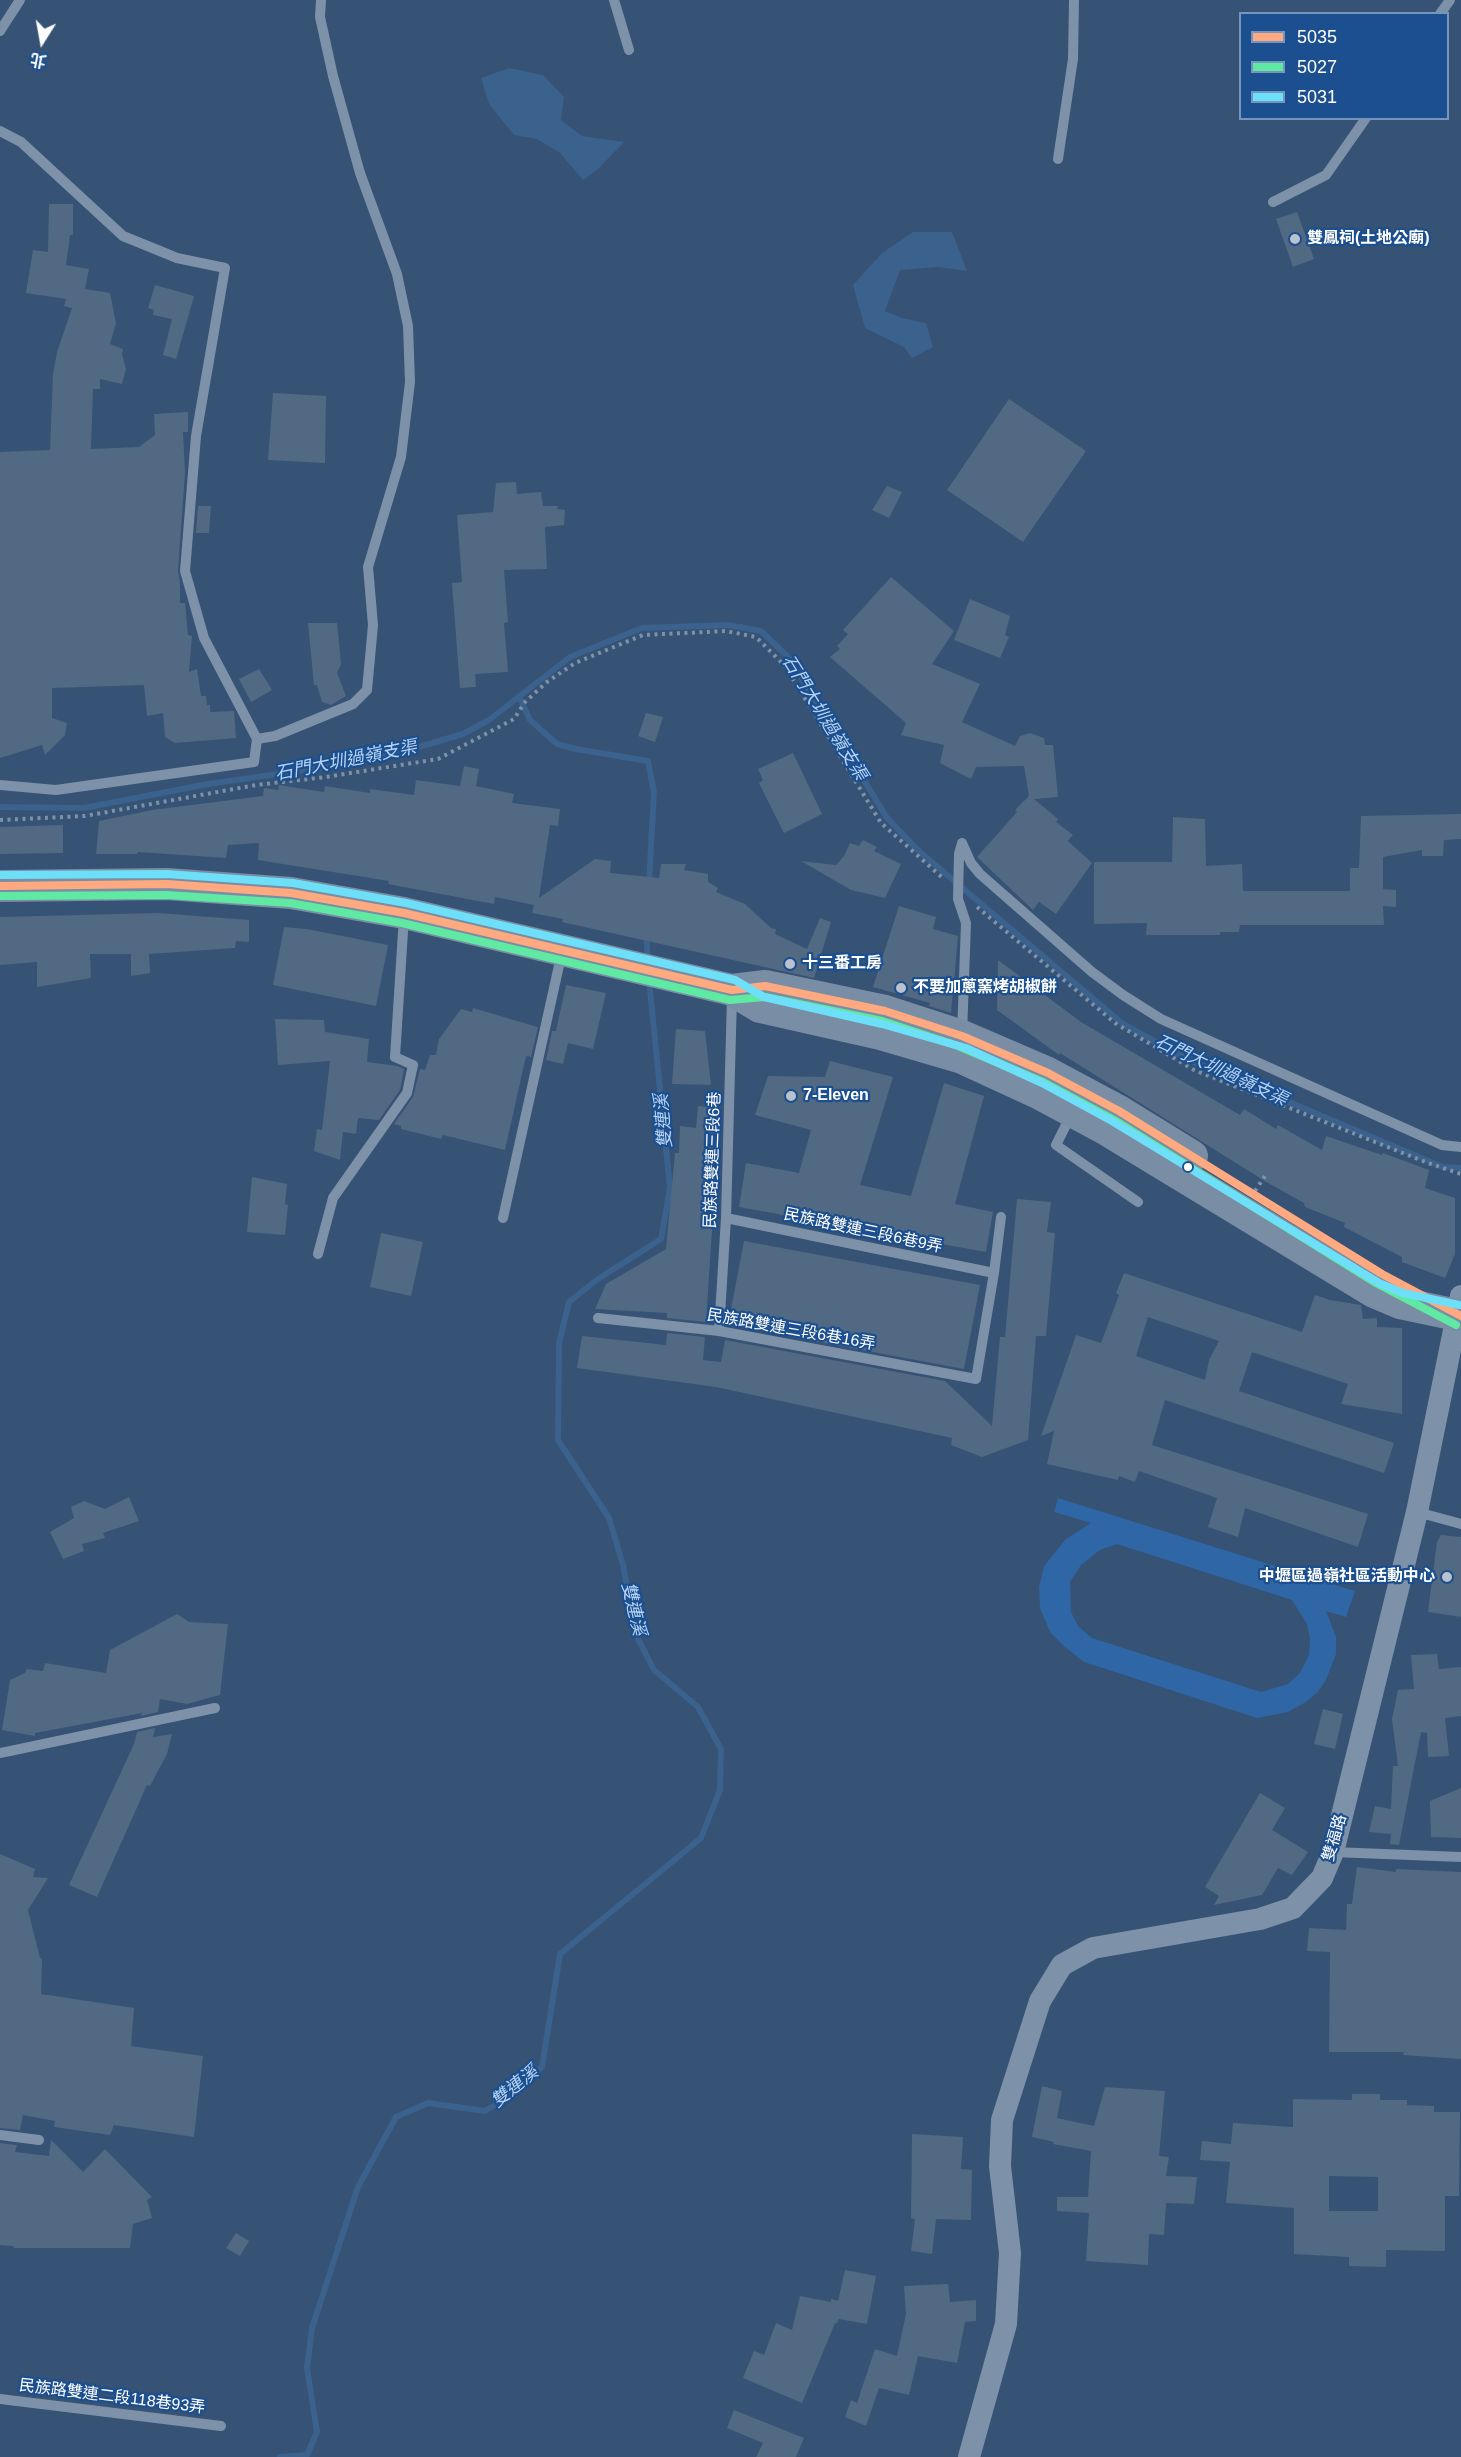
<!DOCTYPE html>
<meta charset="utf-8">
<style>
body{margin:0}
#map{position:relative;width:1461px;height:2457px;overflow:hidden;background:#365274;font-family:Helvetica,"Noto Sans TC",sans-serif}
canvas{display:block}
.legend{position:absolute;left:1239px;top:12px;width:210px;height:108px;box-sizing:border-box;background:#1b4f8f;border:2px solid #7695bc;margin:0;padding:8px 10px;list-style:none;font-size:18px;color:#fff}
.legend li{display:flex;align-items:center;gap:12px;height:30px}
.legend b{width:30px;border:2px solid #7695bc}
.north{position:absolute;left:12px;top:12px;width:60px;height:60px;-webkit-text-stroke:4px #1b4f8f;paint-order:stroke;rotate:191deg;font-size:16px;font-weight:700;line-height:24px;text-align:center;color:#fff}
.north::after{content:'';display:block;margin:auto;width:21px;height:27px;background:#fff;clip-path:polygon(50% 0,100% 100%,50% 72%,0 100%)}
</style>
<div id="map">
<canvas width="1461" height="2457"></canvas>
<ul class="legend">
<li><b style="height:8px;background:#ffa980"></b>5035</li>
<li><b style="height:8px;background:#60e9a3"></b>5027</li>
<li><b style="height:8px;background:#6ddff8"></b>5031</li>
</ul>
<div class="north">北</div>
</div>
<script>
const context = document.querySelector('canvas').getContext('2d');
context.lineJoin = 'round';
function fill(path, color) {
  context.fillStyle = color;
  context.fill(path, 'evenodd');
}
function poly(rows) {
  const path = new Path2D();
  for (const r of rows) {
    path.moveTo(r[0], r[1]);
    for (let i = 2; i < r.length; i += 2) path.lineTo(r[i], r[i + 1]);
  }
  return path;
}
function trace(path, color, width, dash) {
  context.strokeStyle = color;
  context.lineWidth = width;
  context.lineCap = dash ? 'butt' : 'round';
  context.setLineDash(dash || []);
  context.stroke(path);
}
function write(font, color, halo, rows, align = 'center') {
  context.font = font + ' Helvetica,"Noto Sans TC",sans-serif';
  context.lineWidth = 4.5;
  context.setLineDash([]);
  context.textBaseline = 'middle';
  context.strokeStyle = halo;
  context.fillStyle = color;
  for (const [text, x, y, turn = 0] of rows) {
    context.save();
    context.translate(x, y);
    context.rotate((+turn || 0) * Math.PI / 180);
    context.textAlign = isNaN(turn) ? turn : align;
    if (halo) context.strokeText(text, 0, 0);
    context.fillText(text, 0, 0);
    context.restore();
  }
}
fill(poly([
 [1058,1498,1355,1591,1346,1617,1326,1611,1336,1637,1336,1654,1326,1680,1317,1693,1306,1702,1288,1712,1257,1718,1084,1662,1065,1647,1050,1632,1040,1608,1039,1587,1044,1566,1066,1539,1091,1523,1054,1512],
 [1117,1544,1292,1600,1307,1624,1310,1639,1309,1655,1300,1673,1288,1684,1261,1692,1092,1638,1078,1626,1071,1612,1070,1582,1081,1565,1100,1550]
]), '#2f66a5');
fill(poly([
 [509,68,543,75,564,97,561,120,582,136,624,142,598,169,583,180,560,153,537,139,514,135,489,104,481,78],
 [913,232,952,232,967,271,938,267,900,270,885,311,902,318,926,323,933,347,912,358,904,347,865,328,853,285,882,253]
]), '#3b618d');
trace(poly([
 [519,696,530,720,557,744,576,749,648,761,654,792,649,883],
 [0,807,84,808,208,784,333,766,412,749,463,734,489,720,570,657,642,628,728,625,761,631,790,659,887,818,920,852,1123,1024,1189,1060,1443,1167,1461,1168],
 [646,932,648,961],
 [280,2457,307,2455,317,2432,307,2368,312,2328,358,2187,396,2117,428,2103,485,2111,509,2097,542,2067,560,1954,701,1838,720,1790,721,1749,698,1707,654,1670,636,1635,623,1565,609,1518,558,1440,559,1343,569,1302,598,1279,661,1239,670,1188,649,980]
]), '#3b618d', 6);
fill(poly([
 [49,204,73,204,73,235,70,235,66,265,89,269,85,289,110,293,116,323,110,344,123,349,122,354,126,369,122,384,100,379,100,389,93,389,91,449,139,447,155,435,154,414,188,412,188,432,183,432,185,473,178,571,180,582,180,603,185,603,188,635,192,636,189,672,197,669,201,696,206,696,207,705,210,705,210,712,234,711,236,738,175,743,165,737,163,713,147,716,144,685,52,688,52,718,67,723,65,735,45,755,42,745,0,758,0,452,50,450,53,374,57,352,72,308,64,306,66,299,26,293,33,250,48,252],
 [1297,212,1314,259,1293,267,1276,219],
 [155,285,194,296,176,359,163,355,172,319,153,315,154,310,148,308],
 [273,393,326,396,325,463,268,460],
 [1009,399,1086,451,1023,542,947,490],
 [516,482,517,494,541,492,543,506,558,506,557,509,565,510,564,525,545,527,547,569,504,570,508,622,504,623,508,672,475,674,476,687,460,688,452,583,462,582,457,515,493,512,496,483],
 [887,486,902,492,889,518,872,510],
 [198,506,211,506,209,533,196,533],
 [891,577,954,631,932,664,980,684,962,722,1015,746,1020,736,1030,733,1044,738,1045,745,1053,745,1058,797,1034,799,1058,819,1056,822,1073,835,1068,841,1092,863,1056,914,1039,902,1033,910,977,857,1017,812,1015,810,1029,796,1024,766,976,767,971,779,940,763,944,745,901,735,906,723,830,657,840,649,837,646,848,634,843,630],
 [970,599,1010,616,1005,635,1009,637,1000,658,954,640],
 [308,623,337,623,341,664,337,673,346,696,331,705,322,702,317,685,314,685],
 [259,669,272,690,251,702,239,679],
 [646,713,663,717,655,742,638,736],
 [793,753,822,814,784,833,759,783,763,780,758,769],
 [464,766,479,769,476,786,514,794,512,803,560,809,558,826,550,825,539,898,595,859,611,861,610,873,659,878,661,864,686,864,684,870,708,874,708,882,718,888,716,892,745,904,771,928,776,929,775,934,807,949,820,918,831,922,814,978,562,922,563,919,532,913,534,905,495,897,494,904,388,884,389,881,258,860,259,843,228,845,226,858,138,852,137,854,96,854,99,821,152,810,263,796,264,788,278,790,279,785,324,792,325,786,370,793,370,789,414,795,416,780,460,786],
 [1461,814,1461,839,1444,840,1443,856,1422,856,1422,850,1383,857,1383,889,1396,890,1396,907,1383,906,1384,925,1240,925,1239,932,1220,932,1220,935,1146,935,1147,923,1094,924,1094,862,1172,862,1173,817,1205,819,1206,866,1242,864,1243,891,1350,891,1350,868,1359,868,1361,816],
 [63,825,63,853,0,854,0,827],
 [863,840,877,847,874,851,901,864,885,898,851,890,801,861,836,865,844,856,850,843,859,846],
 [899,906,936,917,933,929,958,936,951,1013,929,1006,930,1003,873,987],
 [158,913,249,920,249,942,236,941,235,948,149,954,150,973,131,976,131,954,90,954,91,978,37,987,37,962,0,965,0,917],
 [284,927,307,929,388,945,376,1006,273,985],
 [998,960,1081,1022,1240,1115,1244,1109,1276,1129,1278,1125,1322,1150,1326,1136,1382,1155,1383,1153,1429,1170,1425,1188,1455,1198,1455,1254,1445,1278,1402,1262,1402,1257,1344,1227,1345,1223,1305,1207,1304,1203,1268,1183,1060,1053,1059,1055,997,1010],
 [566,985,606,993,593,1049,568,1043,563,1064,546,1060,552,1031,556,1031],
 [473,1008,538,1027,531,1057,526,1056,505,1150,443,1135,441,1139,401,1129,401,1126,394,1124,413,1097,420,1069,425,1070,430,1055,436,1055,439,1039,461,1009,472,1012],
 [275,1019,324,1020,325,1032,369,1039,367,1062,397,1066,404,1069,400,1090,379,1120,358,1118,356,1134,343,1132,340,1160,314,1151,317,1129,322,1130,330,1061,278,1065],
 [676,1029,705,1031,711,1085,672,1084],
 [830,1061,893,1077,860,1185,911,1196,944,1083,984,1096,955,1204,993,1212,986,1252,739,1207,746,1163,799,1173,811,1130,755,1115,768,1076,825,1077],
 [698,1106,720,1108,706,1322,667,1318,667,1313,595,1309,606,1284,666,1249,675,1153,679,1153,680,1126,696,1128],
 [252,1177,287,1184,285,1204,288,1205,285,1235,247,1232],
 [1017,1199,1051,1202,1047,1232,1055,1233,1046,1336,1036,1336,1028,1440,982,1457,951,1445,952,1438,716,1387,577,1368,582,1336,666,1345,667,1333,705,1337,703,1360,721,1362,725,1340,945,1381,992,1426,1000,1337,1005,1337],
 [381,1233,423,1242,411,1296,370,1287],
 [744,1241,980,1285,964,1369,728,1325],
 [1124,1273,1302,1332,1315,1295,1330,1300,1361,1305,1363,1319,1377,1318,1377,1327,1402,1328,1402,1414,1341,1404,1348,1384,1252,1352,1239,1391,1394,1443,1384,1473,1165,1400,1152,1445,1368,1514,1358,1547,1245,1508,1238,1537,1208,1527,1217,1498,1139,1471,1135,1482,1119,1476,1118,1480,1047,1464,1054,1431,1041,1436,1076,1335,1101,1343,1119,1295,1116,1293],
 [1148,1317,1219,1341,1209,1360,1205,1380,1136,1356],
 [129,1497,139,1521,103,1533,105,1538,82,1544,84,1551,63,1559,50,1532,74,1518,71,1507,84,1501,105,1509],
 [1441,1535,1461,1537,1461,1617,1428,1612,1437,1542],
 [177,1614,189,1622,228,1624,220,1695,187,1704,160,1699,158,1712,141,1716,142,1713,35,1733,35,1736,2,1730,10,1680,25,1673,27,1669,43,1671,45,1663,106,1673,110,1650],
 [1437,1654,1439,1669,1461,1667,1461,1716,1445,1718,1449,1756,1428,1757,1427,1733,1421,1732,1399,1845,1390,1844,1391,1834,1369,1832,1375,1806,1391,1809,1393,1766,1398,1766,1392,1719,1398,1690,1414,1689,1411,1655],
 [1323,1709,1343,1714,1335,1749,1314,1744],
 [155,1728,153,1737,172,1734,167,1754,150,1786,147,1785,97,1897,69,1885,134,1744,137,1732],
 [1461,1788,1461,1838,1431,1837,1430,1801],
 [1260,1793,1285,1808,1272,1830,1308,1852,1292,1875,1278,1868,1262,1895,1214,1905,1219,1896,1205,1887],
 [0,1854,35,1869,33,1877,48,1878,28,1910,40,1958,42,1959,41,1994,134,2008,131,2046,203,2056,194,2137,114,2125,110,2135,54,2127,55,2121,23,2115,20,2130,0,2128],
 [1357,1867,1396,1872,1396,1869,1461,1872,1461,2059,1403,2055,1404,2052,1329,2052,1330,1952,1307,1951,1309,1928,1346,1930,1347,1904,1352,1904],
 [1042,2086,1062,2091,1057,2118,1094,2126,1105,2087,1165,2091,1159,2156,1169,2157,1166,2176,1197,2177,1194,2204,1166,2203,1164,2235,1149,2234,1148,2265,1086,2261,1089,2213,1057,2211,1057,2197,1088,2197,1091,2151,1053,2144,1054,2142,1032,2137],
 [1352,2094,1380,2094,1380,2100,1407,2100,1407,2105,1434,2106,1434,2112,1460,2112,1459,2196,1445,2196,1445,2251,1386,2250,1386,2267,1349,2266,1349,2257,1294,2254,1294,2208,1226,2203,1230,2162,1200,2160,1202,2141,1231,2144,1233,2123,1293,2127,1293,2099,1352,2100],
 [1329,2176,1378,2177,1378,2211,1329,2211],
 [912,2134,963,2137,961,2169,972,2170,971,2220,936,2219,932,2254,911,2251,915,2219,911,2218],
 [51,2140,83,2172,105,2149,152,2197,147,2200,152,2218,133,2224,130,2248,14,2248,13,2246,0,2245,0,2143,17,2145,15,2152,49,2156],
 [236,2233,249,2241,240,2256,226,2248],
 [845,2270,876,2276,867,2324,839,2319,837,2323,835,2323,802,2403,743,2378,754,2351,764,2355,776,2323,792,2330,800,2296,831,2302,831,2299,838,2301],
 [948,2284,950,2302,976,2300,976,2321,965,2322,957,2363,918,2356,909,2395,879,2388,866,2426,845,2417,851,2400,857,2403,875,2349,897,2356,906,2314,904,2286],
 [734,2410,804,2438,796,2457,756,2457,763,2443,727,2428]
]), '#526984');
trace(poly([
 [0,820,85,816,256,785,326,777,438,759,514,719,525,702,547,682,575,663,643,635,726,631,756,637,785,666,881,823,944,879],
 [977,907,1115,1023,1194,1070,1428,1163,1461,1174],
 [1255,1191,1265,1176]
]), '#7d92a8', 4, [3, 4.5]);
trace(poly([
 [614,0,629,50],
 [1440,14,1450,0],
 [0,31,20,0],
 [0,131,21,142,123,236,177,258,225,268,196,436,185,571,204,638,257,739],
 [1058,159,1073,59,1074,0],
 [1273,202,1326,175,1366,118],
 [0,785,56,790,254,762,257,739,275,736,353,704,367,690,373,625,368,567,401,457,410,382,408,326,397,274,360,173,333,76,320,17,321,0],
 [962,843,971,863,980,874,1092,972,1123,995,1161,1019,1442,1145,1461,1147],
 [962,843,959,854,958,899,966,923,962,1034],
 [1072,1113,1056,1145,1138,1202],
 [503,1218,562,952],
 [318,1254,333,1198,407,1093,413,1065,395,1057,404,916],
 [994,1273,1001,1217],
 [598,1318,719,1331,976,1379,994,1273,726,1218],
 [719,1331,726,1218,732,997],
 [1417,1512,1461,1524],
 [0,1753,215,1708],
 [1333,1852,1461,1857],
 [0,2135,39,2140],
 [0,2399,221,2426]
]), '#7d92a8', 10);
trace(poly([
 [969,2457,1006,2324,1010,2253,1000,2166,1002,2120,1040,2001,1062,1965,1093,1948,1260,1919,1293,1908,1322,1878,1333,1852,1417,1512,1461,1296]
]), '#7d92a8', 22);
trace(poly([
 [0,886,167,884,291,893,404,913,732,990,760,1007,880,1034,962,1058,1038,1093,1107,1130,1374,1292,1400,1303,1457,1315],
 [732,990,765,986,780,989,885,1011,962,1036,1048,1073,1119,1111,1192,1156]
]), '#798da4', 32);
trace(poly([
 [0,886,167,884,291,893,404,913,732,990,765,986,885,1011,962,1036,1048,1073,1119,1111,1382,1274,1461,1316]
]), '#ffa980', 8);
trace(poly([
 [0,896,167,895,290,903,402,923,730,1000,765,997,882,1021,958,1046,1043,1082,1114,1120,1376,1283,1456,1325]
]), '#60e9a3', 8);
trace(poly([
 [0,875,167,874,293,883,406,903,735,980,764,997,882,1024,966,1048,1042,1083,1112,1121,1379,1283,1403,1293,1459,1305]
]), '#6ddff8', 8);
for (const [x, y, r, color] of [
 [1295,239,6,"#b9c2ce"],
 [790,964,6,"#b9c2ce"],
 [901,988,6,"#b9c2ce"],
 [791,1096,6,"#b9c2ce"],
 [1188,1167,5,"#fff"],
 [1447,1577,6,"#b9c2ce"]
]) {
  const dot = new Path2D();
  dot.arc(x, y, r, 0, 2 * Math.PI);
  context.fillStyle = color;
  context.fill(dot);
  trace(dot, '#1b4f8f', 2);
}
write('bold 16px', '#fff', '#1b4f8f', [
 ["雙鳳祠(土地公廟)",1307,239],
 ["十三番工房",802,964],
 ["不要加蔥窯烤胡椒餅",913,988],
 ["7-Eleven",803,1096],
 ["中壢區過嶺社區活動中心",1435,1577,"right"]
], 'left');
write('16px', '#fff', '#1b4f8f', [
 ["民族路雙連三段6巷",713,1160,-88],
 ["民族路雙連三段6巷9弄",863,1231,12],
 ["民族路雙連三段6巷16弄",791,1330,10],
 ["雙福路",1335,1838,-74],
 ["民族路雙連二段118巷93弄",112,2397,7]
]);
write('italic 18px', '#b5d3f5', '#1b4f8f', [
 ["石門大圳過嶺支渠",824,718,58],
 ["石門大圳過嶺支渠",346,761,-11],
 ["石門大圳過嶺支渠",1221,1071,25],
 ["雙連溪",664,1121,-95],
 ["雙連溪",633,1609,77],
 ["雙連溪",515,2087,-39]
]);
</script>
